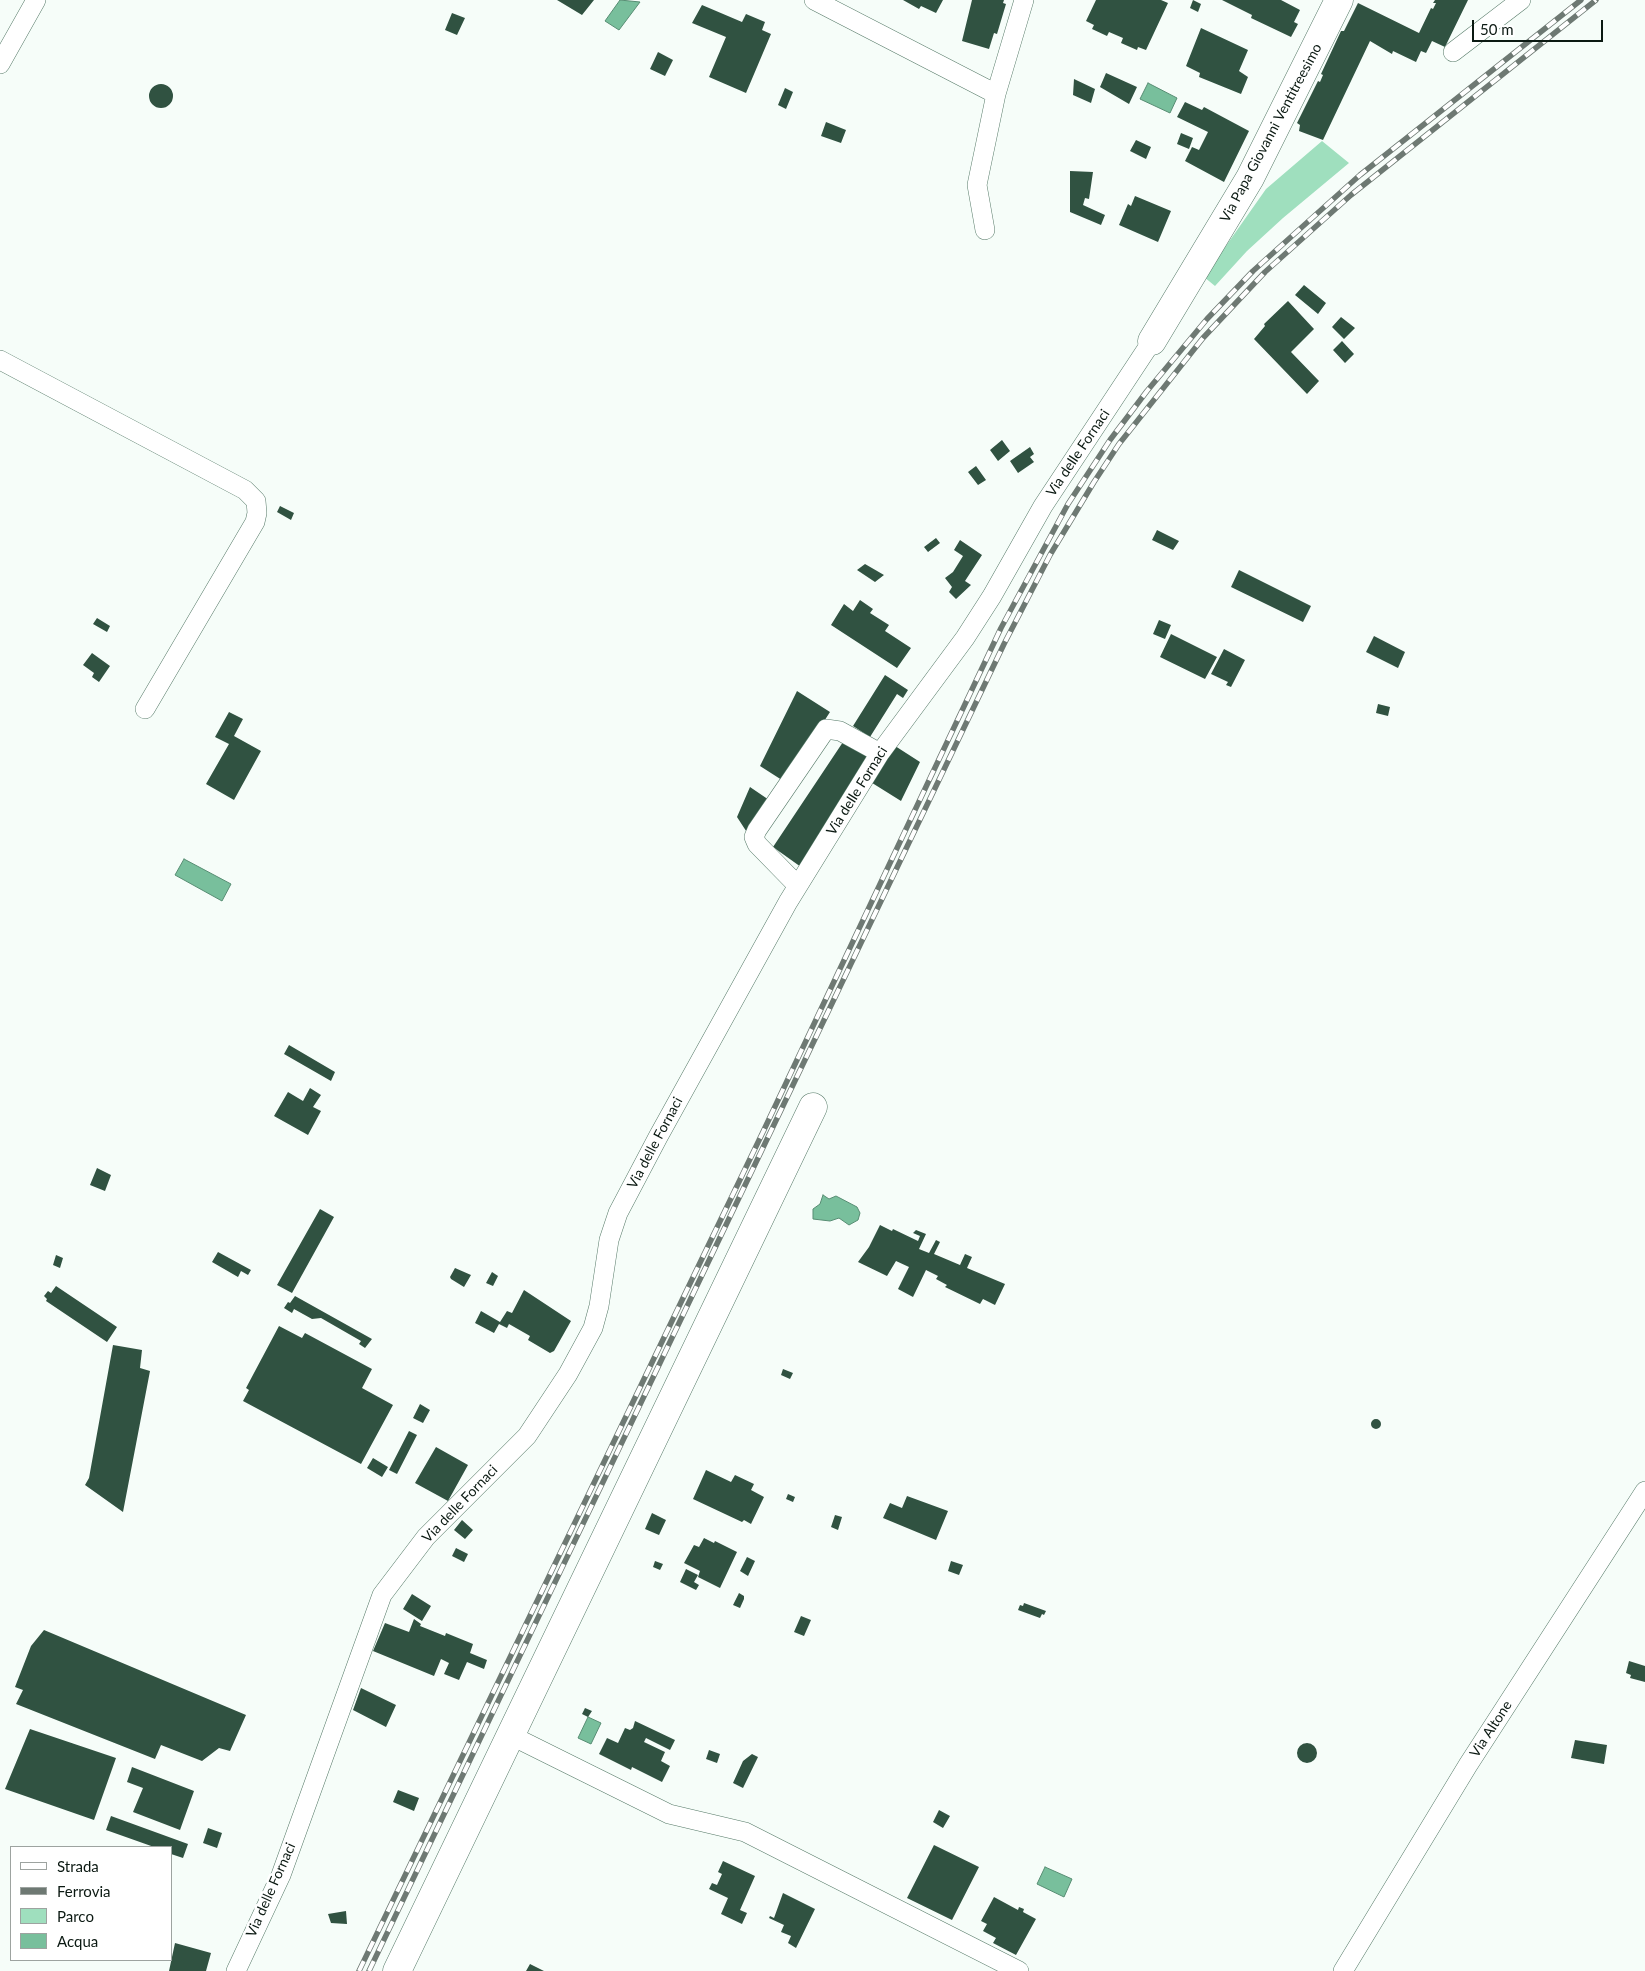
<!DOCTYPE html>
<style>
body{margin:0}
#map{position:relative;width:1645px;height:1971px;overflow:hidden;background:#f6fdf9;font-family:Lato,sans-serif}
canvas{display:block}
.legend{position:absolute;left:10px;top:1846px;width:162px;height:115px;box-sizing:border-box;background:#fff;border:1px solid #9da3a0;margin:0;padding:6px 9px;list-style:none;font-size:15px;color:#0b1912}
.legend li{display:flex;align-items:center;gap:10px;height:25px}
.legend b{width:25px;border:1px solid #9da3a0}
.scale{position:absolute;left:1472px;top:20px;width:131px;height:22px;box-sizing:border-box;border:2px solid #0b1912;border-top:0;padding-left:6px;font-size:15px;line-height:18px;white-space:nowrap;color:#0b1912;-webkit-text-stroke:4px #fff;paint-order:stroke}
</style>
<div id="map">
<canvas width="1645" height="1971"></canvas>
<ul class="legend">
<li><b style="height:6px;background:#fff"></b>Strada</li>
<li><b style="height:6px;background:#6e7973"></b>Ferrovia</li>
<li><b style="height:14px;background:#9fdfbe"></b>Parco</li>
<li><b style="height:14px;background:#78bf9c"></b>Acqua</li>
</ul>
<div class="scale">50 m</div>
</div>
<script>
const context = document.querySelector('canvas').getContext('2d');
context.lineJoin = 'round';
function fill(path, color) {
  context.fillStyle = color;
  context.fill(path, 'evenodd');
}
function poly(rows) {
  const path = new Path2D();
  for (const r of rows) {
    if (r.length === 3) {
      path.moveTo(r[0] + r[2], r[1]);
      path.arc(r[0], r[1], r[2], 0, 2 * Math.PI);
      continue;
    }
    path.moveTo(r[0], r[1]);
    for (let i = 2; i < r.length; i += 2) path.lineTo(r[i], r[i + 1]);
  }
  return path;
}
function trace(path, color, width, dash) {
  context.strokeStyle = color;
  context.lineWidth = width;
  context.lineCap = dash ? 'butt' : 'round';
  context.setLineDash(dash || []);
  context.stroke(path);
}
function write(font, color, halo, rows, align = 'center') {
  context.font = font + ' Lato,sans-serif';
  context.lineWidth = 5;
  context.setLineDash([]);
  context.textBaseline = 'middle';
  context.strokeStyle = halo;
  context.fillStyle = color;
  for (const [text, x, y, turn = 0] of rows) {
    context.save();
    context.translate(x, y);
    context.rotate((+turn || 0) * Math.PI / 180);
    context.textAlign = isNaN(turn) ? turn : align;
    if (halo) context.strokeText(text, 0, 0);
    context.fillText(text, 0, 0);
    context.restore();
  }
}
fill(poly([
 [1322,141,1349,163,1283,218,1247,251,1215,286,1204,277,1266,189]
]), '#9fdfbe');
const water = poly([
 [620,0,640,2,619,30,605,21,620,0],
 [1148,83,1177,98,1170,113,1140,99,1148,83],
 [184,859,231,884,222,901,175,875,184,859],
 [823,1195,829,1199,836,1196,857,1207,860,1213,858,1220,849,1225,839,1218,830,1221,813,1219,813,1209,820,1204,823,1195],
 [588,1717,601,1723,591,1744,578,1738,588,1717],
 [1045,1867,1072,1879,1064,1897,1037,1884,1045,1867]
]);
fill(water, '#78bf9c');
trace(water, '#578d73', 1);
fill(poly([
 [557,0,594,0,582,15],
 [903,0,943,0,936,13,921,6,919,9],
 [972,0,1004,0,1003,3,1006,4,997,34,994,33,989,49,962,41],
 [1096,0,1161,0,1168,3,1146,50,1138,47,1137,50,1121,43,1123,38,1109,32,1107,36,1092,29,1094,25,1086,21],
 [1193,0,1201,4,1198,12,1190,8],
 [1222,0,1281,0,1300,10,1294,22,1298,24,1291,37,1251,18,1252,15],
 [1435,0,1468,0,1445,47,1432,41,1426,53,1421,51,1416,62,1393,51,1392,54,1370,41,1323,140,1299,131,1300,125,1297,123,1318,81,1320,82,1323,75,1321,74,1341,31,1344,31,1358,3,1419,33,1431,8,1433,9,1436,3,1433,3],
 [702,5,742,22,746,14,765,22,762,30,771,34,746,93,709,77,726,37,692,23],
 [452,13,465,18,457,35,445,30],
 [1201,28,1248,50,1239,71,1248,77,1241,94,1199,77,1200,73,1186,66],
 [658,52,673,60,665,76,650,69],
 [1106,73,1137,87,1129,104,1100,87],
 [1074,79,1095,89,1091,103,1073,95],
 [161,96,12],
 [785,88,793,92,786,109,778,105],
 [1185,102,1202,110,1204,107,1249,131,1224,182,1185,161,1192,147,1199,150,1208,132,1177,117],
 [826,122,846,130,841,143,821,136],
 [1181,133,1193,138,1189,149,1177,144],
 [1136,140,1151,147,1146,159,1130,151],
 [1070,171,1093,172,1089,199,1085,198,1083,205,1105,215,1101,225,1070,212],
 [1135,196,1171,211,1158,242,1119,225,1128,204,1131,206],
 [1304,285,1326,303,1318,314,1295,295],
 [1288,301,1314,329,1291,352,1319,381,1307,394,1254,339,1265,326,1264,324],
 [1341,317,1355,328,1344,339,1332,327],
 [1342,341,1354,354,1345,363,1333,350],
 [1002,440,1010,451,998,461,990,450],
 [1030,447,1034,454,1030,457,1034,462,1018,473,1010,461],
 [976,466,986,480,978,485,968,472],
 [280,506,294,513,291,520,277,512],
 [1157,530,1179,541,1173,550,1152,540],
 [936,538,940,543,928,552,924,547],
 [960,540,982,555,965,581,971,585,956,599,949,592,952,587,945,578,953,572,963,556,954,550],
 [865,564,884,575,875,582,857,570],
 [1239,570,1311,606,1303,622,1231,587],
 [860,600,873,609,870,613,889,625,885,631,911,648,897,668,831,625,844,604,853,611],
 [97,618,110,626,107,632,93,624],
 [1159,620,1171,625,1165,639,1153,634],
 [1171,634,1217,657,1205,679,1160,657],
 [1374,636,1405,652,1398,668,1366,652],
 [1224,649,1245,660,1231,687,1226,685,1228,682,1211,674],
 [92,653,110,666,99,682,92,677,94,673,83,665],
 [885,675,908,690,903,698,897,694,870,737,853,726],
 [797,691,830,712,785,782,760,766],
 [1378,704,1390,707,1388,716,1376,713],
 [229,712,243,719,234,736,261,751,234,800,206,784,229,744,215,737],
 [845,739,868,754,801,867,773,847],
 [892,744,920,762,901,801,869,781],
 [750,787,772,802,750,837,737,817],
 [289,1045,335,1072,331,1081,284,1054],
 [310,1088,321,1095,313,1107,321,1111,308,1135,274,1116,288,1092,303,1101],
 [97,1168,111,1175,105,1191,90,1185],
 [320,1209,334,1217,292,1293,277,1285],
 [880,1225,892,1231,893,1229,918,1241,920,1236,913,1233,916,1230,926,1234,919,1249,929,1253,936,1240,940,1242,934,1254,960,1265,965,1254,972,1257,967,1268,1005,1284,995,1305,983,1299,980,1304,945,1287,947,1285,936,1279,938,1276,926,1270,913,1297,898,1289,909,1267,896,1261,887,1276,858,1262,869,1247],
 [218,1252,251,1270,248,1275,241,1271,238,1277,212,1262],
 [56,1255,63,1258,60,1268,53,1265],
 [455,1268,471,1275,464,1287,451,1279,450,1277],
 [492,1272,498,1276,493,1286,486,1283],
 [56,1286,117,1327,107,1342,46,1301,47,1299,44,1296,48,1291,51,1293],
 [524,1290,571,1321,554,1351,550,1353,528,1340,530,1336,509,1324,507,1328,499,1324,494,1333,475,1323,481,1311,500,1322,507,1311,512,1313],
 [295,1296,372,1339,365,1348,359,1344,361,1341,321,1318,312,1319,294,1309,292,1313,284,1308,288,1302,290,1303],
 [279,1326,302,1338,305,1333,372,1369,362,1388,393,1405,361,1464,243,1401,249,1390,246,1388],
 [113,1345,142,1350,140,1368,150,1371,123,1512,85,1485,89,1478],
 [783,1369,793,1373,790,1379,781,1375],
 [420,1404,430,1410,423,1423,413,1418],
 [1376,1424,5],
 [409,1431,417,1435,397,1474,389,1470],
 [436,1447,468,1465,448,1501,415,1483],
 [373,1458,388,1467,382,1477,367,1468],
 [706,1470,731,1482,735,1475,754,1484,751,1490,764,1497,751,1524,744,1520,742,1522,693,1499],
 [788,1494,795,1497,793,1502,786,1499],
 [907,1496,948,1511,936,1540,883,1518,890,1503,902,1508],
 [652,1513,666,1520,659,1535,645,1529],
 [835,1515,842,1517,838,1530,831,1527],
 [462,1520,473,1530,465,1539,454,1530],
 [704,1538,714,1543,715,1541,737,1552,720,1588,698,1577,700,1571,684,1563,694,1545,699,1547],
 [456,1548,468,1554,464,1562,452,1556],
 [747,1557,755,1561,748,1576,740,1571],
 [655,1561,663,1564,660,1570,653,1567],
 [951,1561,963,1565,959,1575,948,1571],
 [686,1569,698,1575,694,1582,699,1585,696,1590,680,1582],
 [739,1593,744,1596,744,1599,740,1608,733,1605],
 [412,1594,431,1606,422,1621,403,1609],
 [1024,1603,1046,1611,1044,1615,1042,1614,1040,1618,1018,1610,1020,1605,1023,1606],
 [801,1616,811,1620,804,1636,794,1632],
 [414,1619,421,1624,420,1626,445,1636,446,1633,473,1644,470,1653,487,1660,484,1669,467,1662,459,1680,444,1674,449,1663,441,1659,434,1676,373,1651,385,1623,409,1632],
 [44,1630,246,1715,230,1751,219,1748,202,1761,161,1745,155,1759,16,1704,23,1690,15,1687,31,1646],
 [1629,1661,1645,1666,1645,1682,1630,1678,1631,1675,1626,1673],
 [361,1688,396,1705,386,1727,353,1710],
 [585,1708,592,1711,588,1717,582,1714],
 [635,1721,675,1740,670,1750,646,1738,644,1742,665,1752,661,1761,670,1766,662,1782,632,1767,631,1770,599,1754,607,1738,618,1743,625,1728,630,1730,633,1728],
 [30,1729,116,1758,94,1820,5,1789],
 [1575,1740,1607,1745,1604,1764,1571,1758],
 [1307,1753,10],
 [709,1750,720,1754,717,1763,706,1759],
 [752,1754,758,1757,743,1788,733,1783,743,1761],
 [132,1767,194,1791,180,1830,133,1812,143,1788,127,1782],
 [398,1790,419,1798,414,1811,393,1802],
 [939,1810,950,1816,943,1828,933,1822],
 [111,1816,188,1844,183,1858,171,1854,171,1847,154,1847,106,1830],
 [208,1828,222,1833,217,1848,203,1843],
 [934,1845,979,1867,952,1920,907,1898],
 [723,1861,755,1876,740,1910,747,1913,742,1924,721,1914,728,1898,709,1889,712,1883,717,1885,722,1874,718,1872],
 [783,1893,815,1909,796,1948,788,1943,791,1936,781,1932,784,1925,769,1918,770,1916,774,1918],
 [994,1897,1018,1910,1019,1907,1024,1909,1023,1912,1036,1919,1016,1955,993,1943,996,1938,983,1931,987,1924,981,1921],
 [346,1911,347,1924,331,1923,328,1914],
 [175,1943,211,1953,206,1971,169,1971],
 [530,1964,544,1971,526,1971]
]), '#305241');
const street = poly([
 [814,0,996,94],
 [1453,52,1521,0],
 [0,64,36,0],
 [985,230,977,185,996,94,1024,0],
 [0,360,245,490,256,501,257,513,255,522,145,709],
 [798,886,757,844,754,837,757,830,826,729,840,731,880,753],
 [510,1735,669,1814,745,1832,1019,1971],
 [236,1971,281,1875,382,1595,426,1537,527,1436,568,1374,593,1328,599,1306,609,1240,618,1213,658,1137,788,902,880,753,965,638,992,596,1043,506,1152,341],
 [1343,1971,1468,1765,1645,1491]
]);
const secondary = poly([
 [1152,341,1250,178,1339,0],
 [397,1971,813,1107]
]);
trace(street, '#557967', 20);
trace(secondary, '#557967', 29);
trace(street, '#fff', 19);
trace(secondary, '#fff', 28);
const rail = poly([
 [359,1971,762,1134,1001,628,1068,504,1110,440,1147,391,1207,319,1253,271,1360,175,1581,0],
 [369,1971,1004,644,1050,555,1094,482,1119,444,1203,338,1265,272,1351,195,1596,0]
]);
trace(rail, '#6e7973', 5.5);
trace(rail, '#fff', 4, [11]);
write('14px', '#0b1912', '#fff', [
 ["Via Papa Giovanni Ventitreesimo",1271,133,-62],
 ["Via delle Fornaci",1078,453,-56],
 ["Via delle Fornaci",857,791,-58],
 ["Via delle Fornaci",655,1143,-62],
 ["Via delle Fornaci",460,1504,-46],
 ["Via Altone",1491,1729,-57],
 ["Via delle Fornaci",271,1890,-66]
]);
</script>
